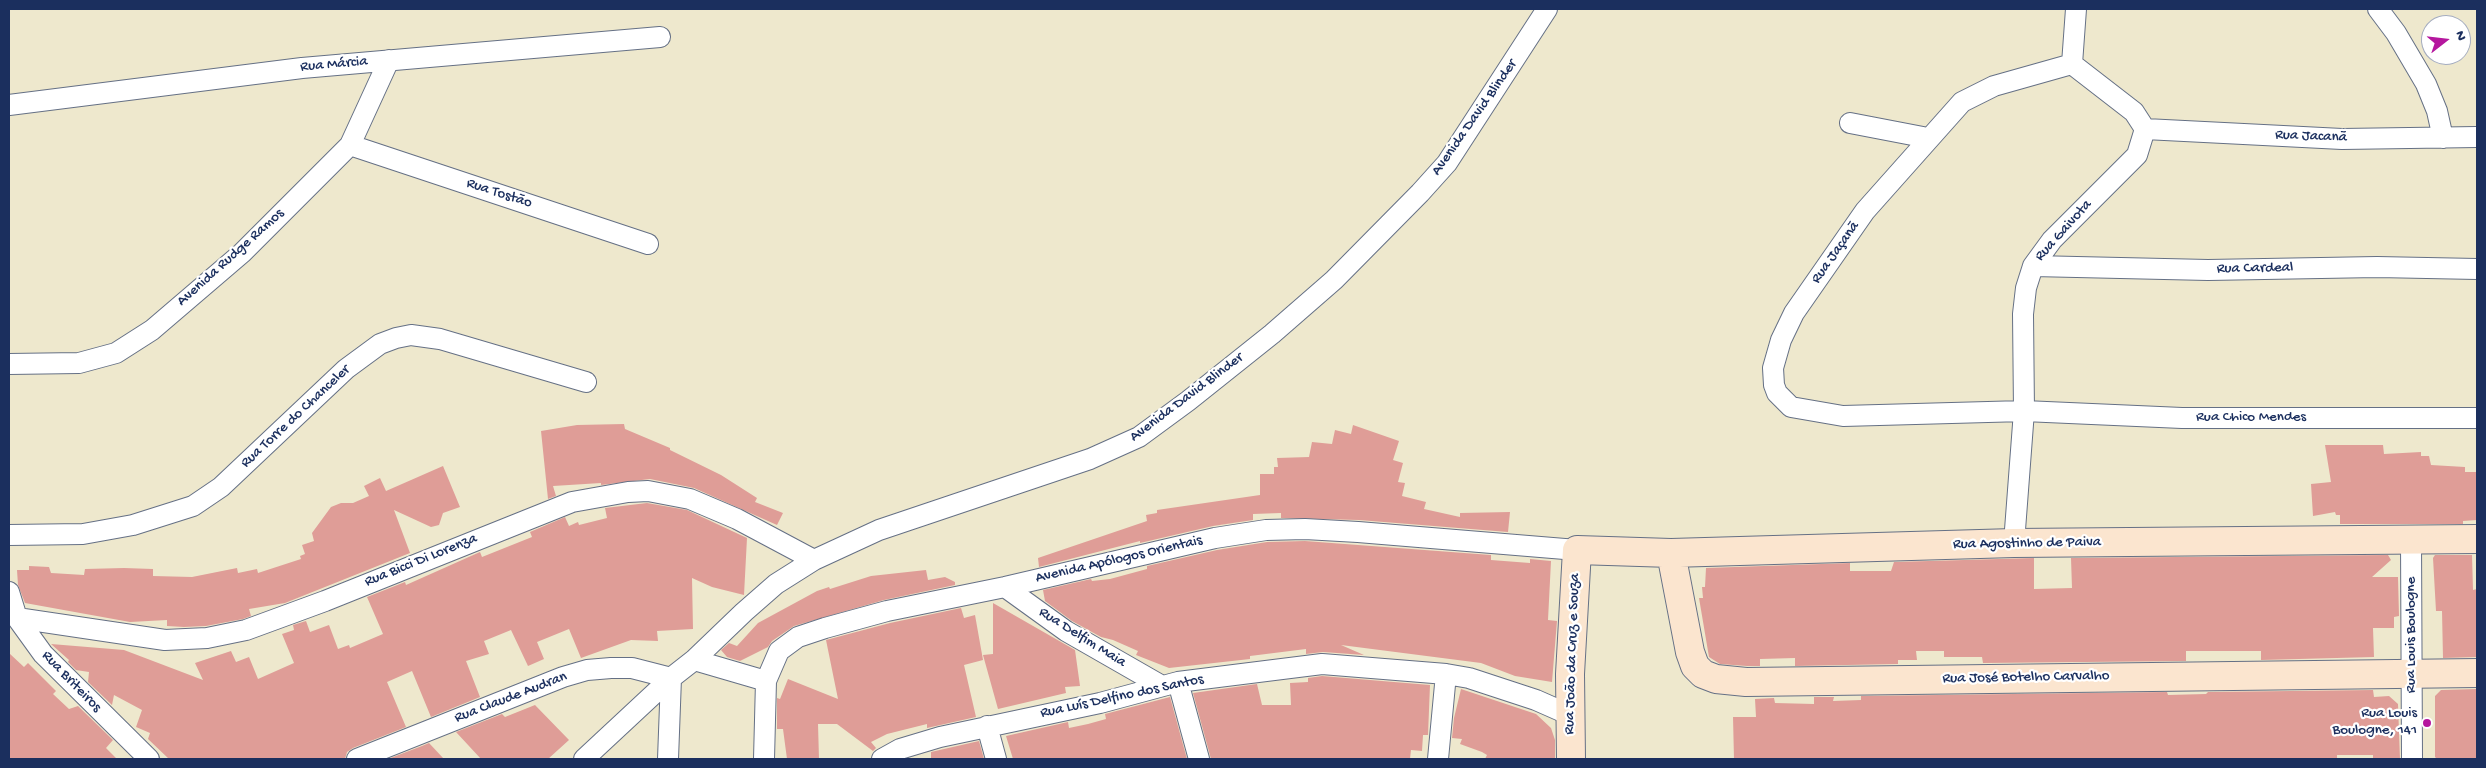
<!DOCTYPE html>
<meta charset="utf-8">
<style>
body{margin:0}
#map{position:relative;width:2486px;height:768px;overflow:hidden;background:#eee8cd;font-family:"Gochi Hand",sans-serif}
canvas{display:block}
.frame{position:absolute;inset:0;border:10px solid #1b2f5e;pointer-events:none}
.north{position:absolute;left:2421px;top:15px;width:50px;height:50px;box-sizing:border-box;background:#fff;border:1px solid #a4acbf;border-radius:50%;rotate:74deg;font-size:14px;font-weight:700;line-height:20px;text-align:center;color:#1b2f5e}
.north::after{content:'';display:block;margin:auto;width:18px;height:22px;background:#b5179e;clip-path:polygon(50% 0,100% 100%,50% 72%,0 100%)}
</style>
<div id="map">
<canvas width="2486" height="768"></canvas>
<div class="frame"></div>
<div class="north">N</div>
</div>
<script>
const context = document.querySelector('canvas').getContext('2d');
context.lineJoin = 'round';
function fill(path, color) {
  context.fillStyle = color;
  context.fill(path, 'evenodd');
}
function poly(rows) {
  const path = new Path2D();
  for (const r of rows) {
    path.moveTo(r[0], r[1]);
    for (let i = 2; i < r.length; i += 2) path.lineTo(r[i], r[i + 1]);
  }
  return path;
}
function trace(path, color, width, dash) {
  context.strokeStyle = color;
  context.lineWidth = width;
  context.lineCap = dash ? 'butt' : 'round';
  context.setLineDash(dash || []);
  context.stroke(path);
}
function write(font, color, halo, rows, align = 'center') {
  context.font = font + ' "Gochi Hand",sans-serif';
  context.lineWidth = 4.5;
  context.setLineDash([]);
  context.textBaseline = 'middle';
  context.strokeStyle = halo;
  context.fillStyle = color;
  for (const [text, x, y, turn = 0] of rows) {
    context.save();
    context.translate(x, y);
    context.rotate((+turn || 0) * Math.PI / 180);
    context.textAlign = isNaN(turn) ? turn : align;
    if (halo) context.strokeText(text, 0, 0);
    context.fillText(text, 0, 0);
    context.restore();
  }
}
fill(poly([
 [624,424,625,429,670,448,670,450,721,475,757,498,755,502,783,513,777,525,694,488,650,479,601,485,601,483,553,486,556,496,548,499,541,431,577,425],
 [1353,425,1399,441,1393,460,1403,463,1398,482,1405,483,1402,496,1426,502,1424,509,1460,517,1460,513,1510,512,1508,532,1359,520,1281,518,1281,513,1253,514,1253,520,1213,526,1140,543,1140,541,1039,567,1038,558,1147,521,1146,515,1157,513,1157,510,1260,495,1260,474,1274,474,1274,467,1278,467,1277,458,1309,457,1312,442,1332,444,1335,430,1351,434],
 [2325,445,2383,445,2384,454,2421,452,2421,456,2429,456,2431,465,2465,467,2465,472,2477,472,2477,520,2463,521,2463,524,2340,524,2340,515,2336,515,2335,512,2313,516,2311,484,2331,482],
 [443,466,460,507,443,513,439,525,431,527,394,510,410,553,285,603,249,609,251,616,243,619,206,626,184,627,167,626,167,620,130,622,25,603,18,585,17,570,29,570,29,566,49,567,51,573,84,575,85,569,124,568,153,569,153,576,192,577,237,568,238,573,257,569,258,573,301,559,300,556,305,554,302,545,314,541,312,533,331,507,341,503,353,503,369,496,364,486,380,478,386,491],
 [647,503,687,510,747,538,744,595,712,587,692,578,693,629,657,631,658,641,631,640,581,658,569,629,537,642,544,659,528,666,511,630,484,641,489,654,466,661,480,697,431,717,412,671,387,682,406,727,353,748,347,752,345,759,169,759,148,739,150,733,136,727,142,710,114,695,112,705,88,682,89,672,76,670,68,662,69,660,51,644,124,650,203,680,195,663,231,651,236,662,249,657,258,679,294,663,282,634,294,630,293,625,306,621,310,632,329,625,338,649,349,645,350,648,383,634,367,597,405,582,406,585,480,552,482,557,532,537,530,532,565,517,569,526,578,522,579,525,607,518,605,508],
 [1305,541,1491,555,1491,560,1530,563,1530,559,1551,561,1548,620,1557,621,1552,682,1515,676,1481,663,1341,645,1364,655,1323,652,1306,654,1306,649,1250,656,1250,659,1169,668,1136,655,1138,651,1113,640,1101,637,1072,621,1045,601,1043,590,1091,579,1092,581,1110,579,1147,569,1147,566,1217,550,1267,542],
 [2388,555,2391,560,2372,577,2398,577,2399,616,2394,617,2394,628,2373,628,2374,657,2261,660,2261,651,2186,651,2186,661,1983,663,1982,657,1944,657,1944,651,1916,651,1917,660,1898,660,1898,664,1795,666,1795,658,1760,659,1760,666,1747,666,1720,664,1709,657,1699,598,1703,598,1702,587,1705,587,1706,568,1850,563,1850,571,1891,571,1894,562,2034,558,2034,589,2072,588,2071,558],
 [2435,555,2472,555,2473,590,2477,589,2477,657,2443,658,2442,611,2436,611,2433,558],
 [926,570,928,580,945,577,955,582,955,585,884,600,794,626,772,641,768,647,740,661,727,657,721,650,729,643,737,646,758,623,817,591,829,587,830,589,871,576],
 [993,603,1075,650,1080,686,1065,687,1066,693,998,709,983,655,993,654],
 [961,608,964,618,975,615,983,660,964,665,976,717,927,728,927,724,887,734,871,742,876,748,873,751,837,724,818,724,819,759,787,759,783,729,777,729,777,698,780,699,788,679,838,699,826,640,890,623],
 [9,653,24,667,28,663,56,691,53,694,69,709,78,706,113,740,106,748,117,759,9,759],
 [1322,676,1430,685,1428,735,1423,735,1422,751,1411,750,1410,759,1211,759,1193,693,1257,684,1262,705,1291,705,1290,683,1308,682,1308,678],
 [1461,689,1536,714,1551,728,1555,740,1555,759,1485,759,1487,755,1482,752,1460,744,1462,739,1452,738,1454,718],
 [2477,689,2477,759,2437,759,2435,757,2435,696,2441,690],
 [2373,690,2374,697,2389,696,2398,704,2400,759,2373,759,2373,755,2337,755,2337,758,2319,759,1734,759,1733,717,1756,717,1755,699,1774,698,1775,703,1814,704,1814,697,1834,697,1833,701,1861,700,1861,696,2167,692,2168,695,2206,694,2208,692],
 [1170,697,1187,759,1013,759,1006,736,1068,722,1069,728,1088,724,1106,719,1105,714],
 [535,705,569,740,548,759,481,759,456,732,502,714,505,717],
 [979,741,984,759,931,759,931,752],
 [429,743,444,759,388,759,422,746]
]), '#df9d97');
const street = poly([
 [2378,9,2396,33,2426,84,2437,111,2443,138],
 [2072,64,2076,9],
 [9,105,302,68,660,37],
 [1850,123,1928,138],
 [2145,129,2134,112,2072,64,1994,86,1962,102,1865,211,1794,313,1781,340,1773,368,1774,385,1777,393,1791,407,1843,416,2024,411,2182,418,2477,418],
 [2145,129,2342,139,2477,137],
 [350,145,648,244],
 [2033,266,2208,270,2377,267,2477,269],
 [9,364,79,363,116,353,152,330,242,253,350,145,389,60],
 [9,535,83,534,133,525,193,506,221,487,346,369,380,344,396,338,411,335,440,339,586,382],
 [2411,540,2412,759],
 [2014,543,2024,411,2023,314,2026,288,2033,266,2052,240,2137,155,2145,129],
 [1005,587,1066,631,1162,686],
 [9,592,17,618,43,654,149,759],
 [17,618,165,640,207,638,246,630,325,601,572,502,628,492,648,491,690,499,737,519,814,560],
 [694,660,766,681,779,651,798,637,825,628,887,611,1005,587,1215,538,1266,530,1305,529,1358,532,1577,550],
 [1178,682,1199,759],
 [987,726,996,759],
 [357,759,563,677,587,670,611,668,632,668,671,678,668,759],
 [584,759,671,678,694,660,744,612,776,584,814,560,879,530,1090,459,1139,437,1188,401,1272,334,1334,280,1420,193,1447,163,1547,9],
 [764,759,766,681],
 [882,759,900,749,940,737,1100,703,1178,682,1322,664,1446,674,1469,678,1536,700,1570,715],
 [1438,759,1446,674]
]);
const secondary = poly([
 [1671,553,1690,652,1695,666,1703,674,1716,679,1746,682,2477,673],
 [1571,759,1570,674,1577,550,1671,553,2014,543,2477,539]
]);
trace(street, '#657085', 22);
trace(secondary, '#657085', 30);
trace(street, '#fff', 20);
trace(secondary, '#fbe5cf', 28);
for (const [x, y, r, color] of [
 [2427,723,5,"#b5179e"]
]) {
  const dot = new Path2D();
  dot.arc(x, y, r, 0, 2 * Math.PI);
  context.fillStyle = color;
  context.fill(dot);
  trace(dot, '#fff', 2);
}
write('15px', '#1b2f5e', '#fff', [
 ["Rua Márcia",334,65,-5],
 ["Avenida David Blinder",1475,118,-55],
 ["Rua Jacanã",2311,137,2],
 ["Rua Tostão",499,194,18],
 ["Rua Gaivota",2064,231,-48],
 ["Rua Jaçanã",1836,253,-55],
 ["Avenida Rudge Ramos",231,258,-42],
 ["Rua Cardeal",2255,269,-1],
 ["Avenida David Blinder",1187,398,-37],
 ["Rua Torre do Chanceler",296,417,-43],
 ["Rua Chico Mendes",2251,418],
 ["Rua Agostinho de Paiva",2027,544,-1],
 ["Avenida Apólogos Orientais",1119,560,-13],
 ["Rua Bicci Di Lorenza",421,561,-22],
 ["Rua Louis Boulogne",2412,635,-90],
 ["Rua Delfim Maia",1082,638,32],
 ["Rua João da Cruz e Souza",1573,654,-88],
 ["Rua José Botelho Carvalho",2026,678,-1],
 ["Rua Briteiros",71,682,46],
 ["Rua Luís Delfino dos Santos",1122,697,-12],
 ["Rua Claude Audran",511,698,-21]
]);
write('15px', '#1b2f5e', '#fff', [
 ["Rua Louis",2417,714],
 ["Boulogne, 141",2417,731]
], 'right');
</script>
